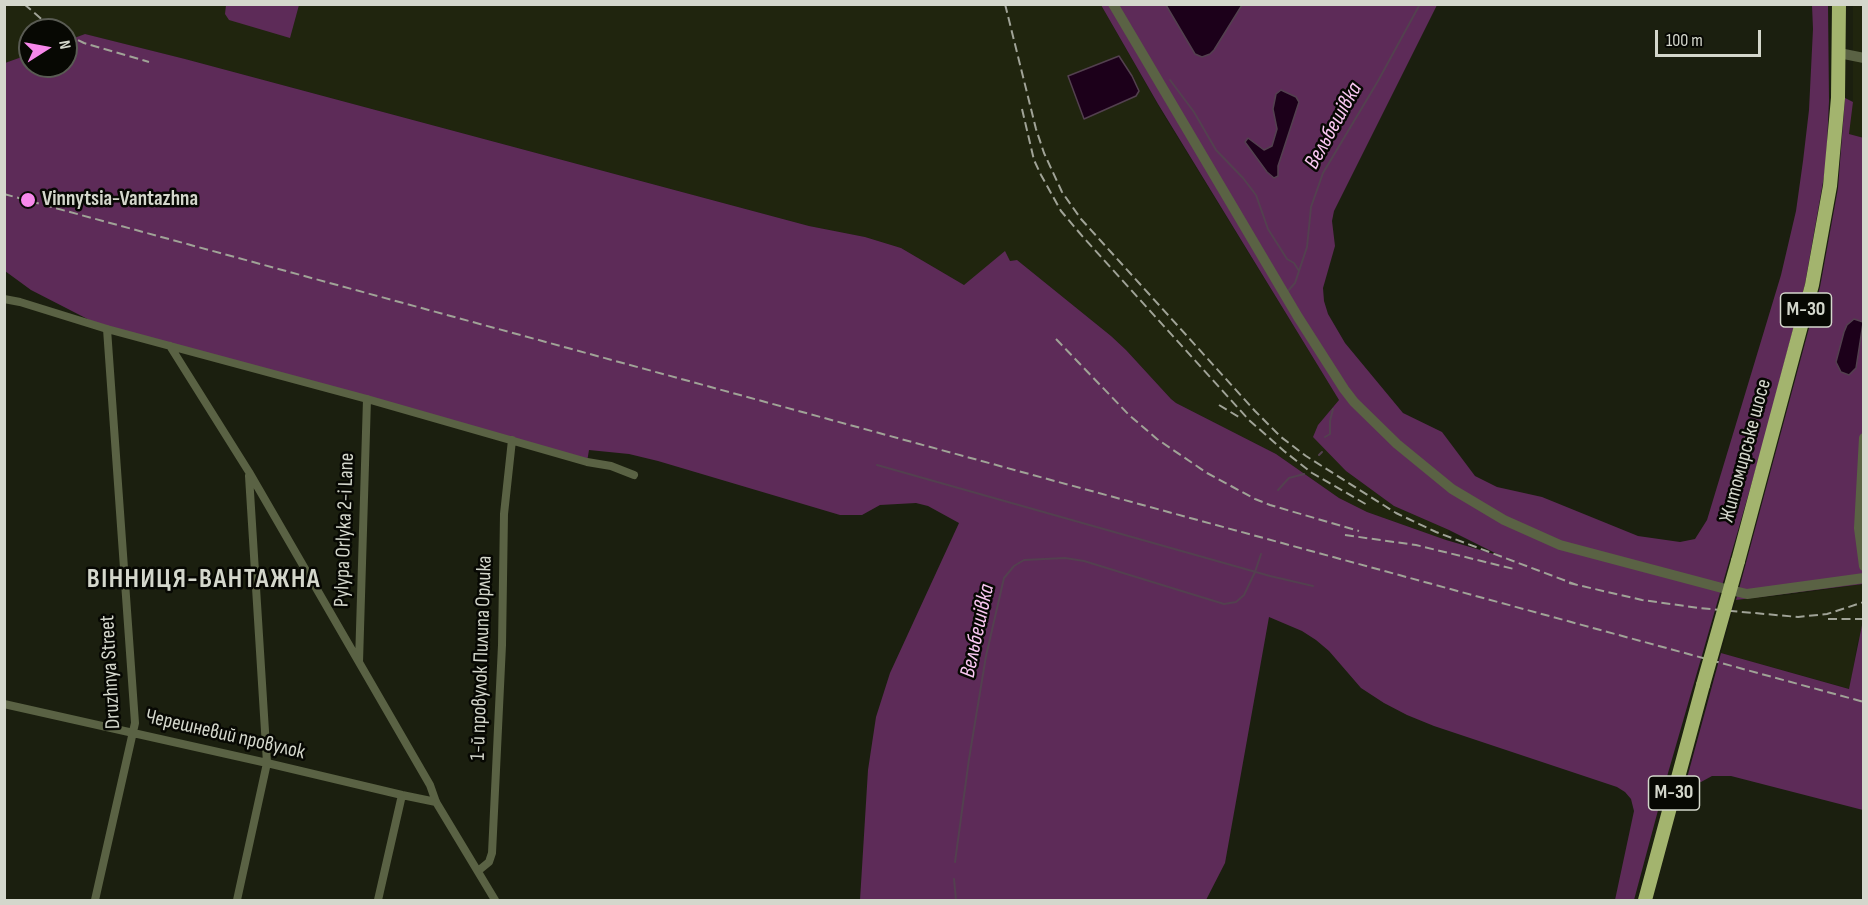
<!DOCTYPE html>
<meta charset="utf-8">
<style>
body{margin:0}
#map{position:relative;width:1868px;height:905px;overflow:hidden;background:#1b1f0f;font-family:"Sofia Sans Condensed",sans-serif}
canvas{display:block}
.frame{position:absolute;inset:0;border:6px solid #d4d7cc;pointer-events:none}
.north{position:absolute;left:18px;top:18px;width:60px;height:60px;box-sizing:border-box;background:#070803;border:2px solid #595b53;border-radius:50%;rotate:79deg;font-size:16px;font-weight:700;line-height:24px;text-align:center;color:#d4d7cc}
.north::after{content:'';display:block;margin:auto;width:21px;height:27px;background:#f788eb;clip-path:polygon(50% 0,100% 100%,50% 72%,0 100%)}
.scale{position:absolute;left:1655px;top:30px;width:106px;height:27px;box-sizing:border-box;border:3px solid #d4d7cc;border-top:0;padding-left:8px;font-size:18px;line-height:21px;white-space:nowrap;color:#d4d7cc;-webkit-text-stroke:4px #070803;paint-order:stroke}
</style>
<div id="map">
<canvas width="1868" height="905"></canvas>
<div class="frame"></div>
<div class="north">N</div>
<div class="scale">100 m</div>
</div>
<script>
const context = document.querySelector('canvas').getContext('2d');
context.lineJoin = 'round';
function fill(path, color) {
  context.fillStyle = color;
  context.fill(path, 'evenodd');
}
function poly(rows) {
  const path = new Path2D();
  for (const r of rows) {
    path.moveTo(r[0], r[1]);
    for (let i = 2; i < r.length; i += 2) path.lineTo(r[i], r[i + 1]);
  }
  return path;
}
function trace(path, color, width, dash) {
  context.strokeStyle = color;
  context.lineWidth = width;
  context.lineCap = dash ? 'butt' : 'round';
  context.setLineDash(dash || []);
  context.stroke(path);
}
function write(font, color, halo, rows, align = 'center') {
  context.font = font + ' "Sofia Sans Condensed",sans-serif';
  context.lineWidth = 5;
  context.setLineDash([]);
  context.textBaseline = 'middle';
  context.strokeStyle = halo;
  context.fillStyle = color;
  for (const [text, x, y, turn = 0] of rows) {
    context.save();
    context.translate(x, y);
    context.rotate((+turn || 0) * Math.PI / 180);
    context.textAlign = isNaN(turn) ? turn : align;
    if (halo) context.strokeText(text, 0, 0);
    context.fillText(text, 0, 0);
    context.restore();
  }
}
fill(poly([
 [5,5,1101,5,1162,112,1339,400,1318,425,1346,471,1394,506,1449,530,1446,540,1367,512,1339,498,1276,454,1176,403,1171,399,1126,350,1111,336,1017,260,1010,261,964,285,901,248,865,237,809,226,185,59,85,34,66,41,66,30,30,30,30,54,5,63],
 [1853,5,1863,5,1863,138,1849,134,1853,102],
 [1863,584,1863,625,1857,645,1850,689,1721,653,1736,600,1788,595]
]), '#20250e');
fill(poly([
 [226,5,226,4,299,5,290,38,229,20,225,14],
 [1101,5,1437,5,1334,211,1332,221,1335,246,1323,288,1324,301,1328,314,1345,343,1403,413,1442,432,1475,476,1497,487,1542,497,1638,536,1680,542,1695,539,1707,520,1781,275,1796,211,1803,161,1809,110,1813,29,1812,5,1828,5,1829,101,1826,165,1805,284,1763,444,1668,773,1634,900,1615,900,1634,811,1631,799,1625,792,1617,787,1434,726,1407,715,1384,703,1361,688,1329,651,1316,640,1302,631,1269,617,1225,863,1206,900,860,900,868,770,876,717,890,673,959,523,928,506,916,503,880,505,862,515,840,515,658,461,629,454,589,450,587,462,107,329,31,290,5,271,5,63,30,54,30,66,66,66,66,41,85,34,185,59,809,226,865,237,901,248,964,285,1005,251,1010,261,1017,260,1111,336,1126,350,1171,399,1176,403,1276,454,1339,498,1367,512,1446,540,1501,556,1449,530,1394,506,1346,471,1313,437,1318,425,1339,400,1158,104],
 [1845,98,1853,102,1849,134,1864,138,1863,584,1736,600,1820,287,1838,188],
 [1862,625,1863,810,1731,776,1712,776,1701,782,1687,778,1721,653,1849,689]
]), '#5d2b58');
const water = poly([
 [1166,5,1242,5,1214,50,1210,54,1202,57,1195,54,1166,5],
 [1119,56,1132,76,1139,91,1136,96,1084,119,1068,76,1119,56],
 [1281,90,1296,97,1299,102,1278,166,1278,176,1274,178,1267,172,1245,142,1248,138,1264,150,1272,146,1277,129,1273,109,1276,94,1281,90],
 [1854,319,1863,322,1863,323,1856,368,1849,375,1841,372,1836,362,1844,332,1847,325,1854,319]
]);
fill(water, '#1c001a');
trace(water, '#53404f', 1.5);
trace(poly([
 [1170,80,1194,112,1216,150,1243,178,1256,195,1268,229,1287,259,1294,263,1299,271],
 [1287,292,1295,283,1307,247,1311,207,1323,173,1378,81,1420,4],
 [1325,437,1330,434,1330,421,1333,409],
 [1319,455,1322,452],
 [877,465,1270,576,1313,586],
 [1278,490,1289,478,1304,474],
 [955,862,969,759,986,656,1004,578,1014,566,1024,560,1065,558,1084,561,1224,604,1236,602,1244,595,1255,572,1261,554],
 [954,879,956,900]
]), '#53404f', 2);
trace(poly([
 [4,299,20,302,107,329,367,399,587,462,611,466,634,475],
 [170,346,249,472,430,785,436,802,495,900],
 [359,662,367,399],
 [4,704,267,763,402,795,436,802],
 [478,871,489,862,492,853,502,645,504,514,512,440],
 [95,900,135,723,107,329],
 [237,900,267,763,249,476],
 [378,900,402,795]
]), '#5a6244', 8);
trace(poly([
 [1113,4,1298,317,1344,389,1354,402,1397,444,1452,489,1504,520,1560,545,1722,588,1747,594,1864,578],
 [1839,53,1864,58],
 [1864,438,1859,528,1864,566]
]), '#5a6244', 10);
trace(poly([
 [1738,561,1812,285,1830,186,1838,98,1839,4],
 [1645,900,1703,685]
]), '#a3b46e', 14);
trace(poly([
 [24,4,45,22,59,30],
 [1005,4,1036,129,1044,153,1062,192,1081,219,1255,411,1281,437,1306,456,1396,513,1436,532,1577,585],
 [66,34,84,43,149,62],
 [1022,109,1034,160,1041,175,1061,211,1083,237,1249,420,1284,451,1312,473,1369,506],
 [4,194,1864,702],
 [1056,339,1129,415,1157,439,1207,473,1255,499,1270,505,1359,531],
 [1219,405,1242,419],
 [1345,535,1416,545,1514,569],
 [1569,583,1642,600,1699,608,1798,617,1827,614,1864,602],
 [1828,619,1864,619]
]), '#a0a397', 2, [9, 4.5]);
trace(poly([
 [1703,685,1738,561]
]), '#a3b46e', 14);
for (const [x, y, r, color] of [
 [28,200,8,"#f788eb"]
]) {
  const dot = new Path2D();
  dot.arc(x, y, r, 0, 2 * Math.PI);
  context.fillStyle = color;
  context.fill(dot);
  trace(dot, '#070803', 2);
}
for (const [x, y, w] of [
 [1806,310,51],
 [1674,793,51]
]) {
  const box = new Path2D();
  box.roundRect(x - w / 2, y - 17, w, 34, 4.5);
  context.fillStyle = '#070803';
  context.fill(box);
  trace(box, '#d4d7cc', 1.5);
}
write('bold 20px', '#d4d7cc', null, [
 ["М-30",1806,310],
 ["М-30",1674,793]
]);
write('bold 21px', '#d4d7cc', '#070803', [
 ["Vinnytsia-Vantazhna",42,200]
], 'left');
write('21px', '#d4d7cc', '#070803', [
 ["Житомирське шосе",1746,451,-75],
 ["Pylypa Orlyka 2-i Lane",345,530,-88],
 ["1-й провулок Пилипа Орлика",482,658,-88],
 ["Druzhnya Street",111,672,-93],
 ["Черешневий провулок",225,735,13]
]);
write('italic 22px', '#fac7f2', '#070803', [
 ["Вельбешівка",1334,126,-61],
 ["Вельбешівка",978,631,-78]
]);
context.letterSpacing = '1.5px';
write('bold 27px', '#d4d7cc', '#070803', [
 ["ВІННИЦЯ-ВАНТАЖНА",204,580]
]);
context.letterSpacing = '0px';
</script>
